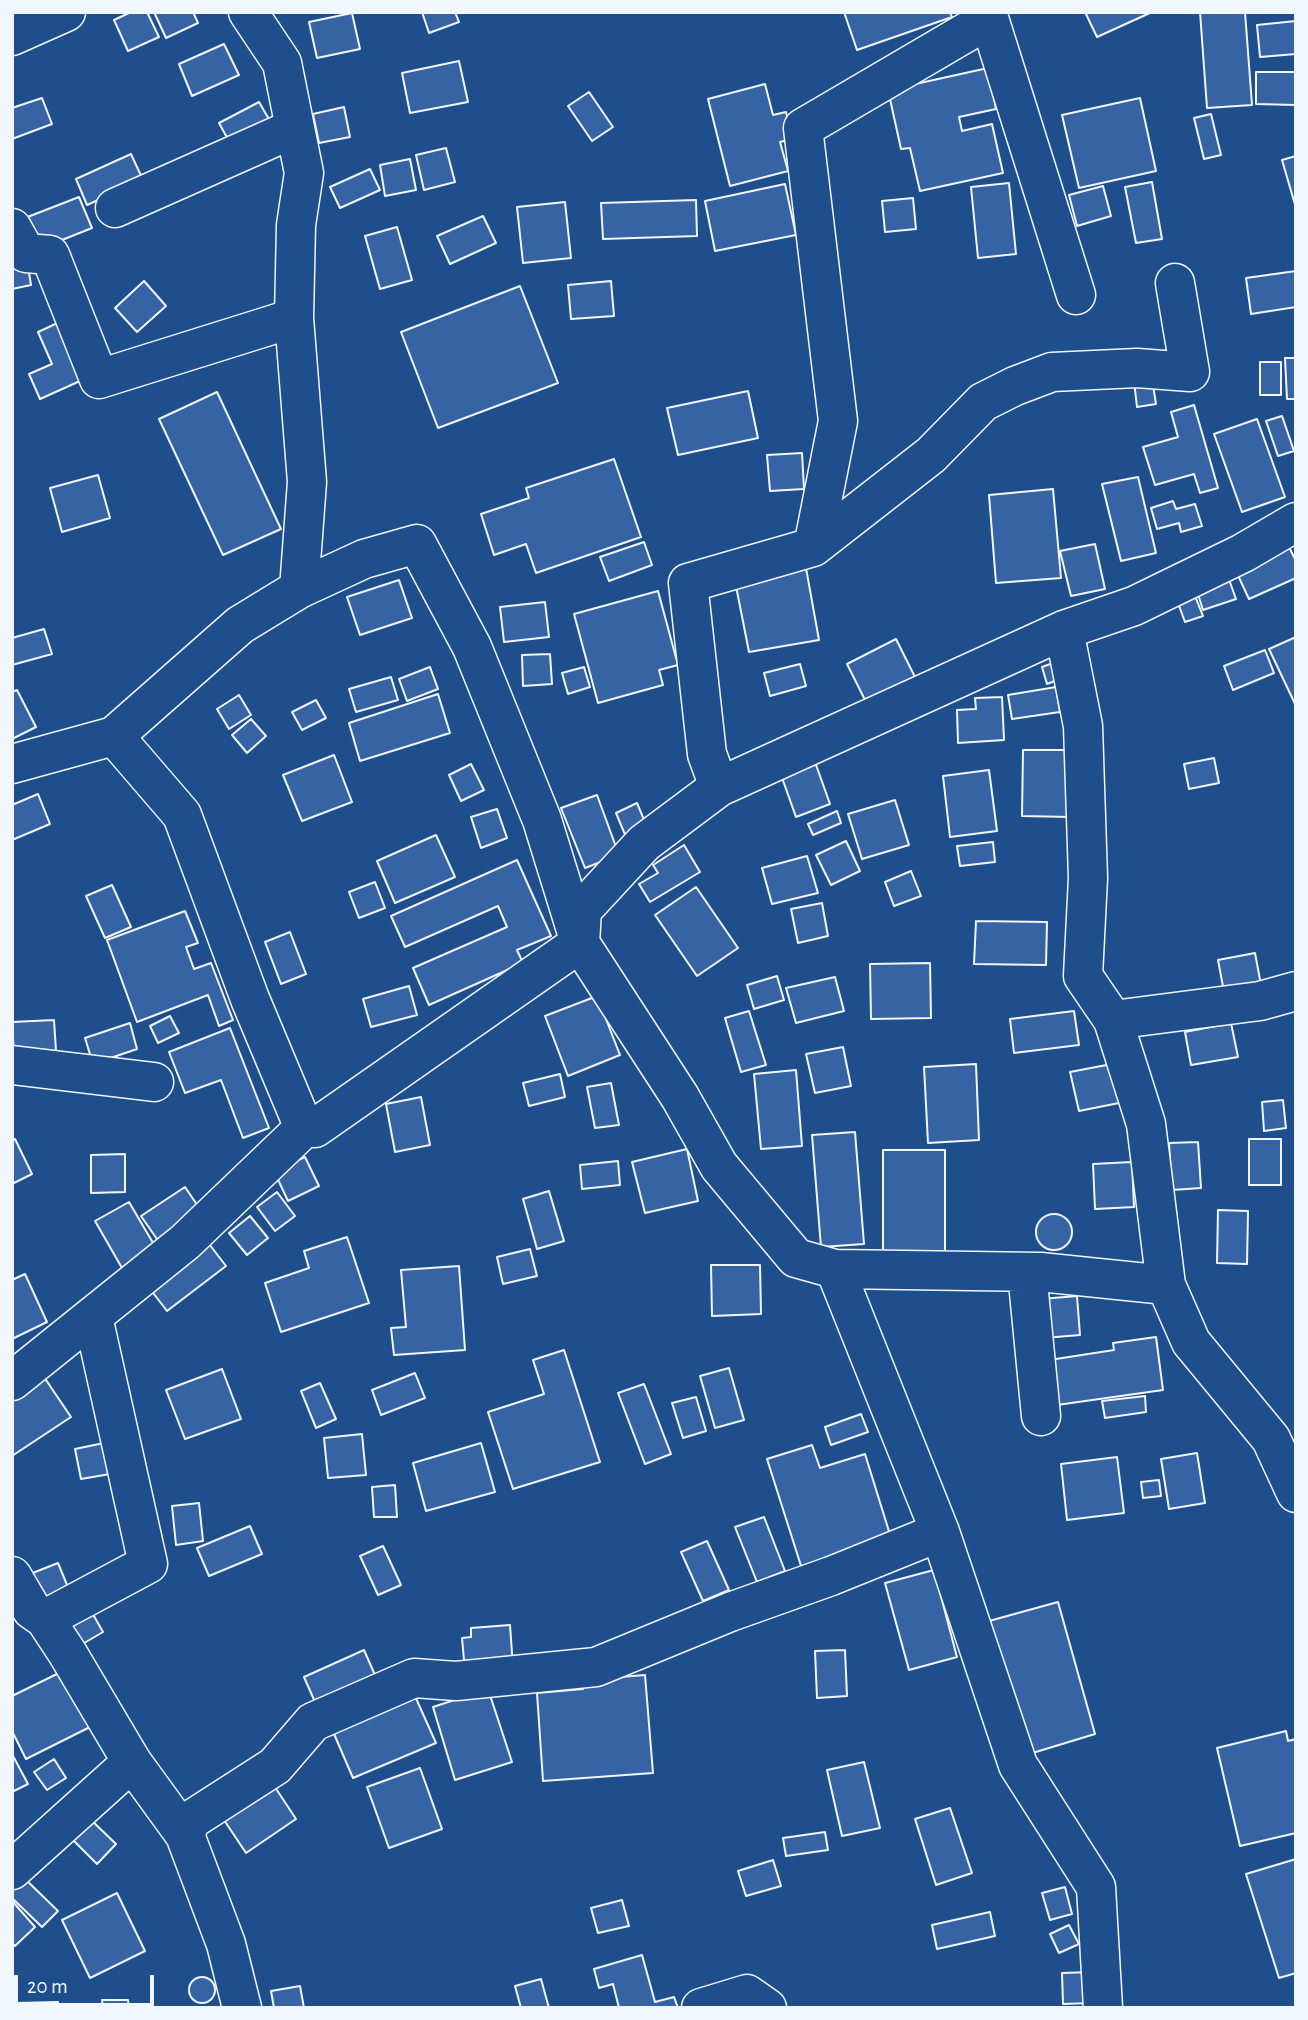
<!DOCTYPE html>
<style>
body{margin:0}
#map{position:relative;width:1308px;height:2020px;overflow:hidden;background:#1f4e8c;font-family:"Alegreya Sans",sans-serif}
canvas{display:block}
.frame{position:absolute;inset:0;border:14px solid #f2f6ff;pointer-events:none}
.scale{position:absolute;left:14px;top:1975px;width:140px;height:32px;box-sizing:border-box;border:4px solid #f2f6ff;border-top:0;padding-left:9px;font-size:21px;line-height:24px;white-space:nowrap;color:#f2f6ff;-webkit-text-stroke:5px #1f4e8c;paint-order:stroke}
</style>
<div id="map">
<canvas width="1308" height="2020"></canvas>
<div class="frame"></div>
<div class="scale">20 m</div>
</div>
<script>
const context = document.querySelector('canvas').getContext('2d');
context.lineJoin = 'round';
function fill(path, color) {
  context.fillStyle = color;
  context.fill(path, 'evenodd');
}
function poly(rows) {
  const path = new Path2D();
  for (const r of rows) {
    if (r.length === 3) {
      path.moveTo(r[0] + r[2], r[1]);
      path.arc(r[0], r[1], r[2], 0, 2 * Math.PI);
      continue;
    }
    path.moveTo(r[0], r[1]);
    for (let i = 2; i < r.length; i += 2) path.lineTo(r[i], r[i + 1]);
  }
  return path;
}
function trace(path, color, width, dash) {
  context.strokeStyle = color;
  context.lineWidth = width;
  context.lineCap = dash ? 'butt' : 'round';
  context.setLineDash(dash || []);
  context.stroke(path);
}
const building = poly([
 [131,12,147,12,159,37,128,51,114,20,131,12],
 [154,12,193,12,198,23,166,38,154,12],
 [422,12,455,12,459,22,429,33,422,12],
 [844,12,950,12,952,17,857,50,844,12],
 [1085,12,1152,12,1097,37,1085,12],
 [1200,12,1245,12,1252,105,1207,108,1200,12],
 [352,13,360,49,317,58,309,22,352,13],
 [1296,21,1296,54,1260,57,1257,25,1296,21],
 [224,44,239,75,192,96,179,64,224,44],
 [459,61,468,102,410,113,402,73,459,61],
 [988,68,996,109,959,117,962,131,992,124,1003,173,920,191,910,148,901,149,888,90,988,68],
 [1256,72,1296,72,1296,105,1256,104,1256,72],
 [765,84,773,115,786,112,793,139,780,142,788,171,730,186,708,99,765,84],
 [589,92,613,127,592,141,568,106,589,92],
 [42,98,52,124,12,139,12,108,42,98],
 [1140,98,1156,171,1079,188,1062,115,1140,98],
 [259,102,270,121,230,143,219,123,259,102],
 [344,107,350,137,319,143,313,114,344,107],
 [1211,114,1221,155,1204,159,1194,118,1211,114],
 [446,148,455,182,424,190,416,155,446,148],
 [131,154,143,180,87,205,76,179,131,154],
 [1296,156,1296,208,1282,160,1296,156],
 [410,159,416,190,385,196,380,165,410,159],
 [370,169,380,190,340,208,330,187,370,169],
 [1152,182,1162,239,1136,243,1125,187,1152,182],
 [1009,183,1016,254,978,258,971,187,1009,183],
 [785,184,796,235,715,251,705,201,785,184],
 [1103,186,1111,216,1077,226,1069,195,1103,186],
 [79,197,92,228,37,250,25,218,79,197],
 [913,198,916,229,885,232,882,201,913,198],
 [696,200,697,236,603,239,601,203,696,200],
 [565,202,571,258,523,263,517,207,565,202],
 [483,216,496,243,450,264,437,236,483,216],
 [397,227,412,280,380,289,365,236,397,227],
 [27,260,31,285,12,289,12,262,27,260],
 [1296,271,1296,307,1251,314,1246,278,1296,271],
 [144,281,166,306,137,332,115,308,144,281],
 [611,281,614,316,571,319,568,285,611,281],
 [520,286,558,383,438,428,401,332,520,286],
 [64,320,89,377,40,399,29,374,52,364,38,332,64,320],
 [1285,358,1296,358,1296,399,1287,399,1285,358],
 [1260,362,1281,362,1281,395,1260,395,1260,362],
 [1152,379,1156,404,1137,407,1134,381,1152,379],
 [748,391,758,438,678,455,667,408,748,391],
 [217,392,281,529,223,555,159,419,217,392],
 [1194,405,1218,488,1200,493,1194,474,1155,485,1143,447,1178,437,1171,412,1194,405],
 [1282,416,1294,451,1278,456,1266,421,1282,416],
 [1257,419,1285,497,1242,512,1214,434,1257,419],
 [802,453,804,489,770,491,767,455,802,453],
 [614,459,641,537,536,573,526,544,494,555,481,514,529,498,526,488,614,459],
 [98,475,110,518,62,532,50,488,98,475],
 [1138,477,1156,553,1121,561,1102,484,1138,477],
 [1053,489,1061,578,996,583,989,495,1053,489],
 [1173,501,1176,509,1195,504,1202,526,1181,532,1179,523,1157,529,1151,508,1173,501],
 [644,542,652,565,609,581,600,557,644,542],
 [1095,544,1105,589,1071,596,1060,551,1095,544],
 [1288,545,1296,561,1296,578,1249,599,1235,569,1288,545],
 [806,568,819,640,749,652,735,581,806,568],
 [1227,574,1236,599,1203,610,1195,585,1227,574],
 [399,580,412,618,360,635,347,597,399,580],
 [658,591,678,665,659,670,663,685,598,703,574,614,658,591],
 [1195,596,1203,616,1185,622,1178,603,1195,596],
 [545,602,549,637,504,642,500,607,545,602],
 [44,629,52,654,12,665,12,638,44,629],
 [1296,637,1296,706,1269,649,1296,637],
 [896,639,916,679,867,704,847,664,896,639],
 [1265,650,1274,673,1233,690,1224,666,1265,650],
 [550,654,552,684,523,686,522,655,550,654],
 [1059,661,1065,677,1047,684,1042,667,1059,661],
 [800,664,806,686,770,696,764,673,800,664],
 [430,667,438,689,407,701,399,679,430,667],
 [584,667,590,687,568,694,562,673,584,667],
 [391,677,398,700,356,712,349,689,391,677],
 [1056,687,1060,712,1012,719,1008,695,1056,687],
 [17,690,36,727,12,739,12,692,17,690],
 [438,694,450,733,360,761,349,723,438,694],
 [239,695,251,715,229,729,217,709,239,695],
 [1002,697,1004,740,958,743,957,710,976,709,975,698,1002,697],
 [316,700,326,718,302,730,292,712,316,700],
 [251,719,266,736,247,753,232,735,251,719],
 [1023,750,1072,750,1071,817,1022,816,1023,750],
 [334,755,352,802,302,821,283,775,334,755],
 [1214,758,1219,783,1189,789,1184,764,1214,758],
 [815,762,830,804,796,817,781,775,815,762],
 [471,764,484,790,461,801,449,775,471,764],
 [989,770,997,831,950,837,943,776,989,770],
 [38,794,50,824,12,840,12,805,38,794],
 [597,795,619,855,585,868,561,808,597,795],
 [895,800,909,845,862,859,848,814,895,800],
 [637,803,647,827,626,837,616,813,637,803],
 [497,809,507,838,481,848,471,817,497,809],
 [837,811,841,823,813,835,808,824,837,811],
 [436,835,455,877,395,903,377,861,436,835],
 [846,841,860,871,831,885,816,855,846,841],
 [993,842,995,862,960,866,957,846,993,842],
 [684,845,700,872,650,902,639,884,658,873,653,865,684,845],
 [807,856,818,893,772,904,762,868,807,856],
 [517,860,551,936,517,950,523,963,429,1005,413,968,507,927,498,906,405,947,391,916,517,860],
 [911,871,921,896,894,906,885,882,911,871],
 [375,882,385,908,359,918,349,892,375,882],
 [112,885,131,927,105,938,86,896,112,885],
 [696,887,738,948,697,976,655,915,696,887],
 [822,903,828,936,798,943,791,909,822,903],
 [185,911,198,943,186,947,194,969,211,963,233,1020,219,1026,208,995,137,1022,107,940,185,911],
 [976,921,1047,922,1046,965,974,964,976,921],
 [290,932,306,974,281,984,265,942,290,932],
 [1255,953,1261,985,1224,992,1218,960,1255,953],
 [930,963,931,1018,871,1019,870,964,930,963],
 [777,976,784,1000,754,1009,747,985,777,976],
 [835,977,844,1011,796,1023,786,988,835,977],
 [409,986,417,1015,371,1027,363,999,409,986],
 [597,996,620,1055,568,1076,545,1016,597,996],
 [749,1011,766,1065,741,1072,725,1018,749,1011],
 [1074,1011,1079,1045,1014,1053,1010,1019,1074,1011],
 [170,1016,179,1033,158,1043,150,1026,170,1016],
 [54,1020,56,1051,14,1054,12,1022,54,1020],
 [130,1023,137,1049,93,1064,85,1038,130,1023],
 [1231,1023,1238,1057,1191,1065,1185,1032,1231,1023],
 [230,1028,269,1128,243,1138,221,1080,185,1093,169,1052,230,1028],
 [843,1047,851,1086,815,1093,806,1054,843,1047],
 [1117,1063,1124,1102,1079,1111,1070,1072,1117,1063],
 [976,1064,979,1140,928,1143,924,1067,976,1064],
 [796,1070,802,1146,761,1149,754,1074,796,1070],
 [560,1074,565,1097,529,1106,523,1083,560,1074],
 [611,1083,619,1125,595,1128,587,1087,611,1083],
 [421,1097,430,1145,395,1152,386,1104,421,1097],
 [1283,1100,1286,1128,1264,1131,1262,1102,1283,1100],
 [855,1132,864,1244,821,1247,812,1135,855,1132],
 [15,1139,32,1174,12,1184,12,1141,15,1139],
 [1249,1139,1281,1139,1281,1185,1249,1185,1249,1139],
 [1198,1142,1201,1188,1172,1190,1169,1143,1198,1142],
 [687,1149,698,1201,645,1213,632,1162,687,1149],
 [883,1150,945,1150,945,1258,883,1258,883,1150],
 [125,1154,125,1192,91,1193,91,1155,125,1154],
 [305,1157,319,1186,288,1201,274,1171,305,1157],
 [618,1161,620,1185,582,1189,580,1165,618,1161],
 [1132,1162,1134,1207,1095,1209,1093,1164,1132,1162],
 [185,1187,202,1212,159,1242,141,1216,185,1187],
 [549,1191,564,1241,537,1249,523,1199,549,1191],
 [277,1192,295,1216,275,1231,257,1207,277,1192],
 [129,1202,156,1248,122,1268,95,1221,129,1202],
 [1218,1210,1248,1211,1247,1264,1217,1263,1218,1210],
 [1054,1232,18],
 [250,1216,268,1238,247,1255,229,1233,250,1216],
 [347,1237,369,1303,281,1332,265,1283,309,1268,304,1251,347,1237],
 [206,1240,226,1266,167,1311,147,1285,206,1240],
 [530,1249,537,1276,503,1284,497,1257,530,1249],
 [711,1265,760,1265,761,1314,712,1316,711,1265],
 [459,1266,465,1350,394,1355,391,1328,406,1327,401,1270,459,1266],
 [25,1274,47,1322,12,1339,12,1280,25,1274],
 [1077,1296,1080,1335,1044,1338,1041,1299,1077,1296],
 [1156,1337,1163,1390,1050,1406,1043,1361,1114,1350,1113,1343,1156,1337],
 [564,1350,600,1462,513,1489,488,1412,544,1394,533,1360,564,1350],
 [729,1368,744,1420,715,1428,700,1376,729,1368],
 [222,1369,241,1419,185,1439,166,1390,222,1369],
 [415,1373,425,1398,381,1415,372,1390,415,1373],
 [42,1374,71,1417,12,1456,12,1394,42,1374],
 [320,1383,336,1419,316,1428,301,1391,320,1383],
 [644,1384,671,1454,645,1464,618,1393,644,1384],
 [1145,1396,1146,1412,1105,1418,1102,1401,1145,1396],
 [696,1397,706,1431,683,1438,672,1403,696,1397],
 [861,1414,868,1432,831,1445,825,1427,861,1414],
 [362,1434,366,1475,328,1478,324,1438,362,1434],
 [104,1443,110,1474,81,1479,75,1449,104,1443],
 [481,1443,495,1492,426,1511,413,1463,481,1443],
 [812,1445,820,1468,865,1454,892,1541,802,1569,767,1459,812,1445],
 [1197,1453,1205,1503,1169,1509,1161,1459,1197,1453],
 [1117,1457,1124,1513,1067,1520,1061,1464,1117,1457],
 [1159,1480,1161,1496,1143,1498,1141,1482,1159,1480],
 [395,1485,397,1517,374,1517,372,1487,395,1485],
 [199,1503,203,1541,176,1545,172,1506,199,1503],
 [764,1517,785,1571,757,1582,735,1527,764,1517],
 [250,1526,262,1554,209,1576,197,1548,250,1526],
 [707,1541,729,1590,703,1601,681,1552,707,1541],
 [383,1546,401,1585,378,1595,360,1556,383,1546],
 [58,1563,72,1597,38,1610,25,1576,58,1563],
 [934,1570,957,1657,909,1670,885,1583,934,1570],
 [1058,1602,1095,1734,1026,1755,989,1621,1058,1602],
 [90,1609,103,1632,74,1649,60,1625,90,1609],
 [510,1625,513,1667,465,1671,462,1638,471,1637,471,1628,510,1625],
 [364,1650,378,1682,318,1709,304,1677,364,1650],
 [845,1650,847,1696,817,1698,815,1651,845,1650],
 [63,1671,90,1727,26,1759,12,1731,12,1696,63,1671],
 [645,1675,653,1773,543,1781,537,1693,583,1689,582,1680,645,1675],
 [410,1685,436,1743,353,1778,328,1720,410,1685],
 [488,1689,512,1762,455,1780,433,1707,488,1689],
 [1286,1731,1288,1741,1296,1739,1296,1833,1240,1846,1217,1748,1286,1731],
 [12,1754,28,1784,12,1792,12,1754],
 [54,1759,66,1778,47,1790,34,1772,54,1759],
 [864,1762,880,1828,842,1836,827,1770,864,1762],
 [420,1768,442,1829,389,1848,367,1787,420,1768],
 [269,1778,296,1819,246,1853,218,1811,269,1778],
 [950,1808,972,1873,936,1885,915,1819,950,1808],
 [88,1817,116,1844,97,1864,69,1836,88,1817],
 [825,1832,828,1850,786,1856,783,1838,825,1832],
 [1296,1859,1296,1973,1279,1978,1246,1874,1296,1859],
 [773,1860,781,1886,746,1896,738,1871,773,1860],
 [21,1875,58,1911,42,1927,12,1898,12,1884,21,1875],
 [1065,1887,1072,1914,1050,1920,1042,1893,1065,1887],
 [117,1893,145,1951,90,1978,62,1920,117,1893],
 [622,1900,629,1926,598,1933,591,1908,622,1900],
 [13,1902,35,1927,15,1946,12,1943,13,1902],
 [990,1912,995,1936,937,1949,932,1925,990,1912],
 [1069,1925,1079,1944,1059,1953,1050,1934,1069,1925],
 [642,1955,655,2002,674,1997,678,2008,619,2008,613,1984,599,1988,594,1969,642,1955],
 [1091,1972,1092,2003,1063,2004,1062,1973,1091,1972],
 [202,1990,13],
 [541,1979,549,2008,521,2008,515,1986,541,1979],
 [300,1986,304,2008,274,2008,271,1991,300,1986],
 [102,2000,128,2000,129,2008,103,2008,102,2000],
 [58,2002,58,2008,16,2008,16,2003,58,2002]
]);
fill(building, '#3563a3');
trace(building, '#f2f6ff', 2);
const minor = poly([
 [248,12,282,63,304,173,296,225,294,318,307,482,299,589],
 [987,12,1076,295],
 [12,36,66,12],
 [115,208,295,128],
 [12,228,26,253,50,255,99,379,294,318],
 [813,547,838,421,803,128,989,19],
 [1064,630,1083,726,1088,878,1083,976,1113,1020,1146,1124,1166,1285],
 [114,736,182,815,250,999,304,1128],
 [12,764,114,736,240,625,299,589,364,559,417,544,472,647,542,820,580,943,680,1097,719,1166,796,1258,835,1269,940,1532,1018,1765,1096,1887,1103,2008],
 [719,787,707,754,688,583,813,547,931,455,983,402,1015,386,1052,372,1137,368,1190,372,1175,283],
 [1113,1020,1260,1001,1296,991],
 [12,1065,154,1082],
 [835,1269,1040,1272,1166,1285,1191,1342,1271,1439,1296,1493],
 [1027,1272,1041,1416],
 [12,1381,185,1242,304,1128,315,1128,580,943,582,910,644,843,719,787,1064,630,1134,606,1243,553,1296,522],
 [12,1576,32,1610,45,1619,68,1654,132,1762,185,1835,226,1944,242,2008],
 [45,1619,148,1564,93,1317],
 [185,1835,191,1820,275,1766,313,1722,414,1678,456,1681,596,1667,730,1612,831,1576,940,1532],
 [12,1870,132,1762],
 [701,2008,747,1994,767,2008]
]);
trace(minor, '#f2f6ff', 41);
trace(minor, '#1f4e8c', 38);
</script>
